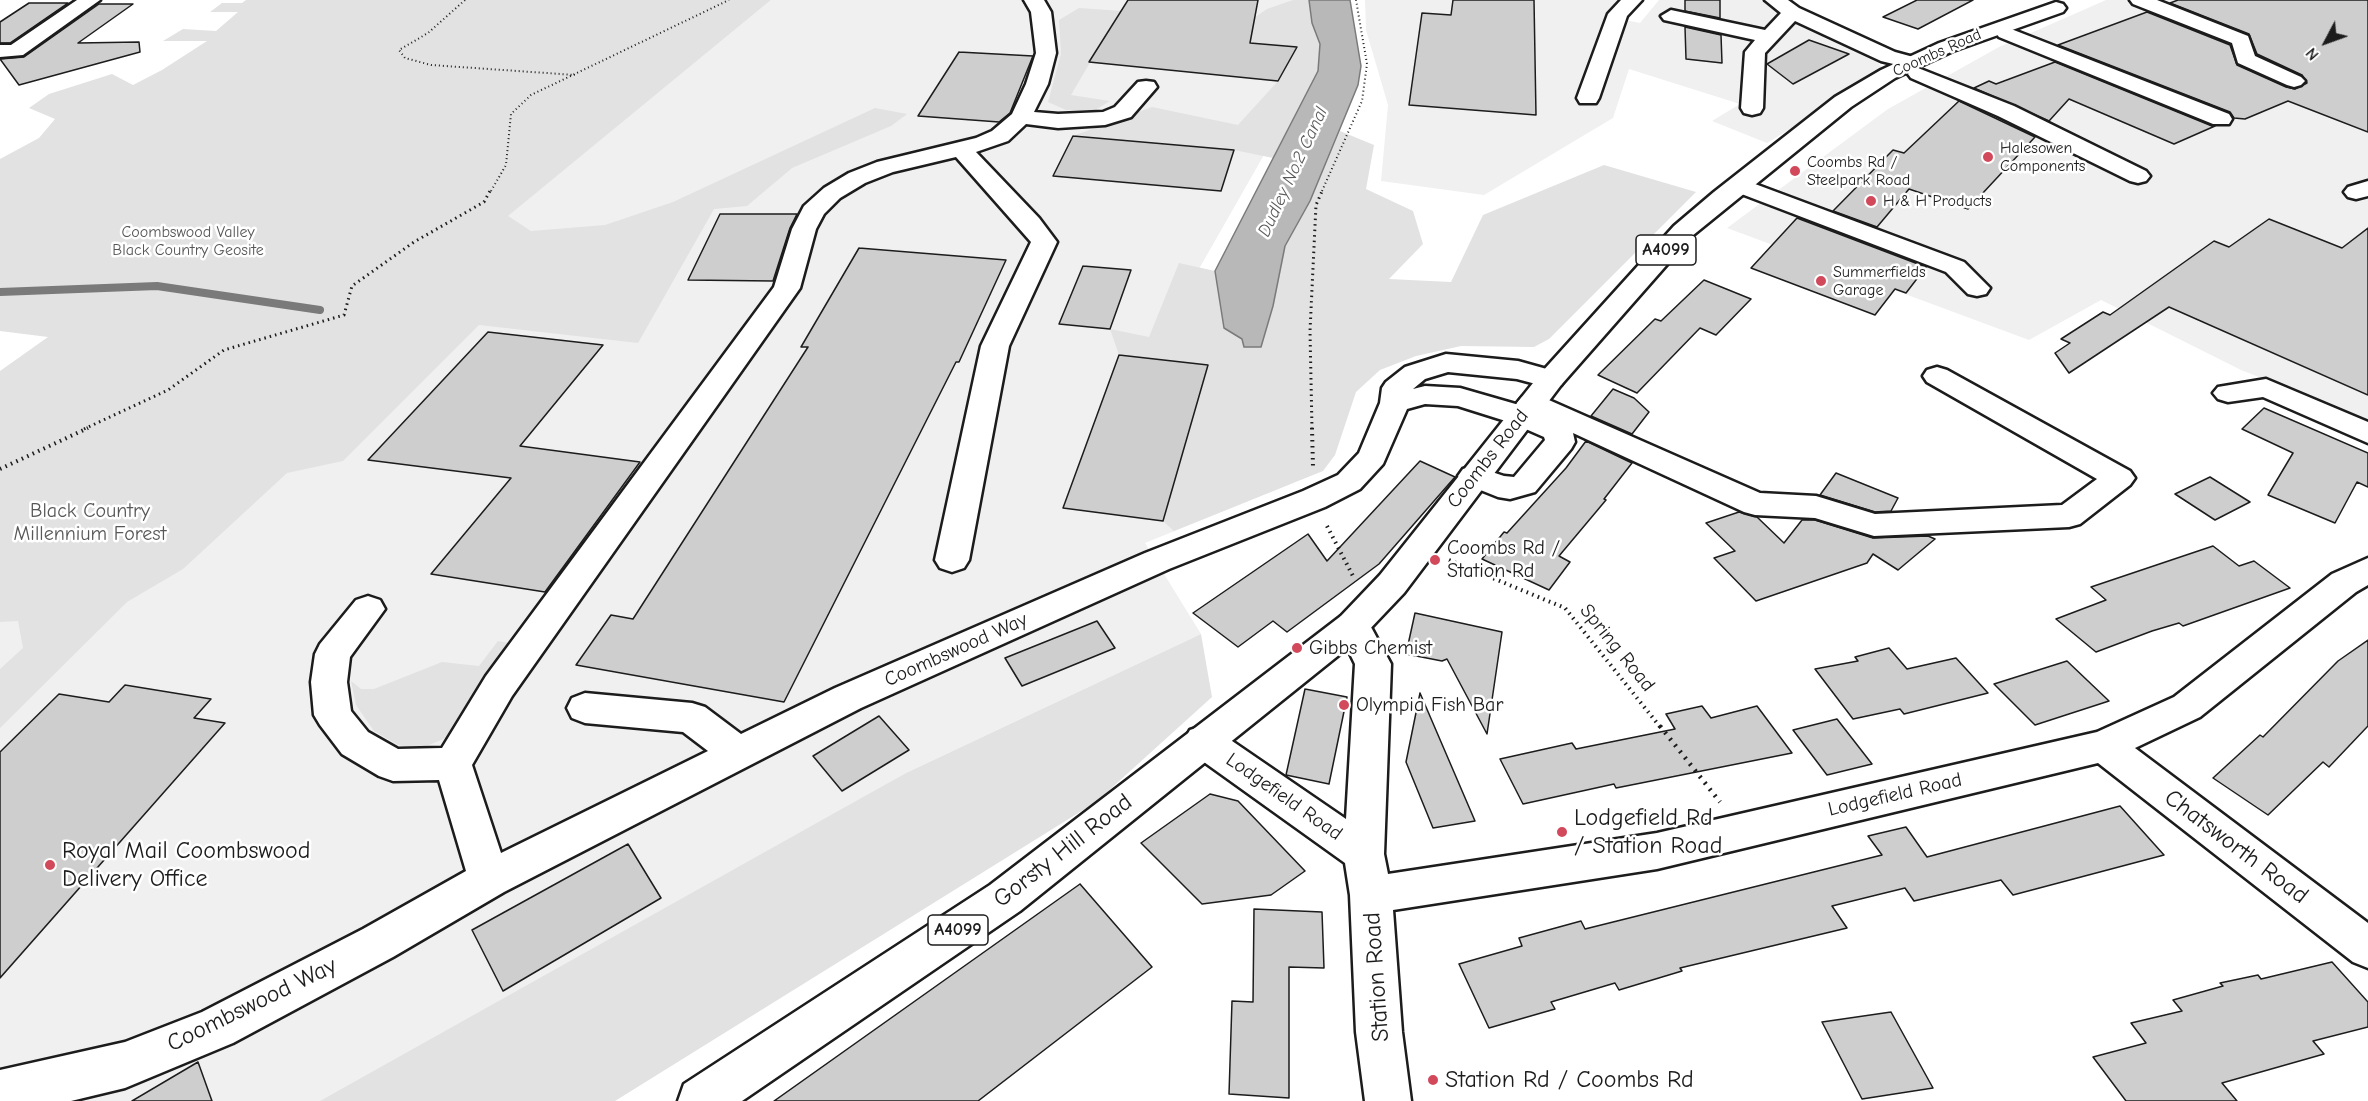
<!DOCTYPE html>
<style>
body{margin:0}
#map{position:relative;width:2368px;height:1101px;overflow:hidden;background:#fff;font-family:"Comic Neue",sans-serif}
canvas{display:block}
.north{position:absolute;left:2296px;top:12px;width:60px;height:60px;-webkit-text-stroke:4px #fff;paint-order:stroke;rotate:229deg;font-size:16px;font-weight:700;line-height:24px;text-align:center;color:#1c1c1c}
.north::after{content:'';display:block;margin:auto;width:21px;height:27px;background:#1c1c1c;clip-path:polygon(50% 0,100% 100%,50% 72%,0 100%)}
</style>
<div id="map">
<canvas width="2368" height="1101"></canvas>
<div class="north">N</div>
</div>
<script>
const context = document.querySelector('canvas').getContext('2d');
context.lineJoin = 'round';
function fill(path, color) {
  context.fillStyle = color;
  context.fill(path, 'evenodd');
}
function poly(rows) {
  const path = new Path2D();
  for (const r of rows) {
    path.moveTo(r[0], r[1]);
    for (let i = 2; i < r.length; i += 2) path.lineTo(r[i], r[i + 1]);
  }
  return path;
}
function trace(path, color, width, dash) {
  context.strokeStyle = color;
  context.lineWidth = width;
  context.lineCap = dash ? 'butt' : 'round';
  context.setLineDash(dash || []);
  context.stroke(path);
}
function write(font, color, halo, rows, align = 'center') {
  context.font = font + ' "Comic Neue",sans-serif';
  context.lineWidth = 5;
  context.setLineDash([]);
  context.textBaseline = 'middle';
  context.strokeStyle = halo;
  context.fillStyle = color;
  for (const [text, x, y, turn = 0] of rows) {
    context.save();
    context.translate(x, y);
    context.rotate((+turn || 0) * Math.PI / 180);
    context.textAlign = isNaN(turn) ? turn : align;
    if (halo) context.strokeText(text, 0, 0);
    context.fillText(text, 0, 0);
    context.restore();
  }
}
fill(poly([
 [771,0,1319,0,1317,62,1159,339,1229,346,1293,483,1145,543,1201,634,906,773,333,1101,0,1101,0,600,500,222],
 [1365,0,1617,0,1606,16,1640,23,1659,0,1761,0,1801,26,1869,54,1886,71,1767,143,1712,121,1740,104,1629,69,1613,118,1484,195,1381,181,1388,105,1366,30],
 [2106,0,2368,0,2368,420,2241,370,2101,300,2029,340,1727,228,1888,109,1999,47]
]), '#f0f0f0');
fill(poly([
 [246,0,771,0,508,216,531,231,605,225,673,202,875,108,907,114,891,126,792,168,747,206,714,209,638,343,479,325,343,461,287,473,183,569,127,602,0,728,0,669,23,648,18,621,0,622,0,371,48,337,0,331,0,159,39,138,55,119,29,108,49,94,112,74,133,85,162,70,207,41,163,41,183,29,216,31,238,12,210,12,222,3,242,3],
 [1293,0,1309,0,1312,23,1320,44,1318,71,1273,158,1234,150,1073,136,1152,107,1238,125,1278,81,1296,47,1109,30,1071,95,1110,101,1095,110,1066,110,1048,102,1061,54,1059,20,1079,8,1251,20,1267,9],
 [1340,131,1374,145,1366,189,1413,211,1423,244,1389,279,1451,282,1483,215,1604,165,1696,192,1549,339,1534,347,1461,346,1416,356,1380,370,1356,392,1335,455,1323,471,1174,531,1163,521,1208,366,1119,355,1110,329,1149,337,1179,263,1215,271,1224,328,1261,347,1273,306,1285,246,1310,201],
 [1201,634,1212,697,1096,802,615,1101,320,1101,906,773],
 [498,641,509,643,510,648,463,724,446,738,419,749,398,745,374,731,356,705,351,681,361,689,374,689,442,662,479,666]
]), '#e2e2e2');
const water = poly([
 [1309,0,1350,0,1361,66,1358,85,1310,201,1285,246,1273,306,1261,347,1244,347,1242,339,1224,328,1215,271,1318,71,1320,44,1312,23,1309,0]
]);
fill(water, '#b8b8b8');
trace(water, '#7a7a7a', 1.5);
trace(poly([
 [0,292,157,286,320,310]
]), '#7a7a7a', 8);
const building = poly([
 [1128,0,1258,0,1250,43,1297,47,1278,81,1089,62,1128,0],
 [1453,0,1534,0,1536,115,1409,105,1422,13,1451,15,1453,0],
 [1685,0,1720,0,1720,18,1685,11,1685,0],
 [1917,0,1973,0,1918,29,1883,17,1917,0],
 [2178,0,2368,0,2368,132,2288,101,2245,119,2234,118,2230,112,2058,45,2147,12,2230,45,2237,65,2286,87,2295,89,2307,83,2302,75,2257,54,2249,34,2170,3,2178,0],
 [29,3,68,3,10,43,0,43,0,22,29,3],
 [99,4,133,4,78,43,139,42,140,52,19,85,0,59,24,57,99,4],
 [1685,27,1721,35,1722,63,1686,59,1685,27],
 [1809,40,1849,54,1793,84,1767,64,1809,40],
 [959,52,1033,56,1010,113,999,122,918,116,959,52],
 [2055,62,2212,126,2215,126,2174,144,2069,99,2049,121,1974,88,1989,81,1996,84,2055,62],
 [1959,101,2035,137,1968,209,1909,189,1877,227,1833,211,1893,150,1904,153,1959,101],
 [1073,136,1234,150,1221,191,1053,176,1073,136],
 [720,214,797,214,790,228,773,281,688,280,720,214],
 [1797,218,1926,267,1906,293,1895,289,1875,315,1751,268,1797,218],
 [2269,219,2342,248,2368,228,2368,395,2169,307,2069,373,2055,353,2070,343,2061,339,2103,312,2110,315,2214,241,2229,247,2269,219],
 [859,248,1006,260,959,362,956,362,784,702,576,665,611,615,633,619,808,347,801,347,859,248],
 [1083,266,1131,270,1110,329,1059,324,1083,266],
 [1704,280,1751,299,1716,335,1700,328,1637,393,1598,375,1655,319,1661,321,1704,280],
 [488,332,603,345,520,446,640,462,545,592,431,574,511,478,368,460,488,332],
 [1119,355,1208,365,1163,521,1063,508,1119,355],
 [1613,389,1634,398,1649,412,1632,434,1591,416,1613,389],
 [2264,408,2368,453,2368,487,2357,482,2335,523,2268,495,2293,453,2242,429,2264,408],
 [1586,441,1632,463,1604,499,1606,500,1559,556,1570,562,1549,590,1482,559,1504,532,1507,533,1566,468,1586,441],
 [1420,461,1455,477,1379,564,1287,632,1273,621,1238,647,1193,613,1308,534,1327,561,1420,461],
 [1836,473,1898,498,1891,511,1875,512,1820,495,1836,473],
 [2210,477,2250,502,2215,520,2175,494,2210,477],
 [1739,512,1757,517,1784,543,1802,520,1815,520,1873,538,1928,536,1935,539,1898,570,1873,554,1867,563,1756,601,1714,558,1735,551,1706,523,1739,512],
 [2213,546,2239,566,2254,561,2290,588,2183,626,2179,623,2152,631,2096,652,2056,619,2106,600,2091,587,2213,546],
 [1415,613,1502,632,1487,734,1447,659,1442,661,1406,654,1415,613],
 [1097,621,1115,648,1022,686,1005,658,1097,621],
 [2368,640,2368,726,2329,767,2323,762,2268,815,2213,778,2260,735,2263,737,2338,661,2368,640],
 [1889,648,1907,669,1956,658,1988,693,1904,714,1900,709,1853,719,1815,669,1858,661,1855,657,1889,648],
 [2067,661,2109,701,2035,725,1994,684,2067,661],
 [125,685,211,699,194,718,225,723,0,978,0,752,59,694,109,702,125,685],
 [1305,689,1347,697,1329,784,1286,775,1305,689],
 [1420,693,1475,821,1433,828,1406,762,1420,693],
 [1702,706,1711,718,1757,706,1792,753,1616,788,1614,784,1523,804,1500,759,1572,743,1576,749,1675,729,1666,714,1702,706],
 [879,716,909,750,842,791,813,756,879,716],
 [1837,719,1872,764,1827,775,1793,730,1837,719],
 [1210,794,1238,801,1305,871,1271,895,1202,904,1141,843,1210,794],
 [2120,806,2164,855,2013,895,2001,880,1914,901,1905,888,1832,906,1847,928,1680,968,1682,971,1619,990,1615,983,1551,1002,1555,1009,1489,1028,1459,964,1522,946,1519,938,1581,921,1585,929,1882,855,1868,836,1906,827,1927,857,2120,806],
 [628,844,661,898,503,991,472,930,628,844],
 [1080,884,1152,967,978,1101,774,1101,1080,884],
 [1254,909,1322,912,1324,968,1289,967,1289,1098,1229,1094,1232,1001,1253,1002,1254,909],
 [2332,962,2368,1002,2368,1027,2313,1041,2324,1054,2222,1083,2237,1101,2126,1101,2093,1057,2146,1043,2131,1023,2182,1011,2173,1000,2223,986,2220,983,2258,975,2261,979,2332,962],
 [1891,1012,1933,1088,1862,1099,1822,1022,1891,1012],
 [198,1062,212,1101,132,1101,198,1062]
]);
fill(building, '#cecece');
trace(building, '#1c1c1c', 1.5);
const minor = poly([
 [77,0,100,0,23,55,0,57,0,45,11,45,77,0],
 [1024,0,1044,0,1051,12,1056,53,1048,84,1034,112,1058,114,1103,112,1115,107,1138,82,1146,81,1154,82,1157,87,1131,117,1105,125,1058,128,1026,124,1008,141,976,152,1039,218,1057,242,1009,346,969,560,964,568,952,572,940,568,935,560,981,346,1031,242,956,157,893,172,865,183,840,198,824,214,816,229,800,288,512,696,472,765,501,853,708,751,683,732,585,723,572,718,567,708,572,698,585,693,692,703,705,707,741,734,835,688,1145,553,1303,491,1338,475,1359,453,1380,403,1382,388,1386,382,1405,367,1446,354,1518,361,1561,373,1565,379,1561,385,1551,388,1517,379,1448,372,1425,379,1413,389,1425,386,1460,388,1519,405,1517,403,1522,397,1532,394,1542,397,1760,493,1816,496,1875,514,2062,505,2097,479,1927,382,1923,376,1927,370,1937,367,1947,370,2130,471,2135,478,2130,485,2080,524,2069,527,1874,536,1815,518,1755,515,1744,512,1573,433,1575,442,1571,449,1535,492,1510,499,1498,497,1463,483,1458,476,1463,469,1474,466,1504,476,1514,477,1545,440,1544,437,1512,423,1458,406,1425,404,1407,409,1383,464,1360,489,1325,507,1169,569,861,708,504,892,393,957,233,1043,125,1088,71,1101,0,1101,0,1070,125,1042,202,1012,363,929,466,871,439,780,393,781,379,776,342,754,320,725,314,715,311,682,315,654,320,644,356,600,368,596,380,600,385,609,350,657,347,682,351,711,368,732,398,749,442,748,486,676,774,287,792,229,804,206,824,188,849,173,877,162,976,138,992,131,1012,114,1026,84,1036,53,1031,12,1024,0],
 [1621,0,1642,0,1627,16,1599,98,1596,103,1580,103,1577,98,1608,14,1621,0],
 [1765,0,1788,0,1799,8,1895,52,1917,58,1920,62,1917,66,1910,68,1881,61,1795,21,1765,53,1763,108,1760,113,1752,115,1744,113,1741,108,1745,52,1755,40,1664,20,1661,16,1671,10,1765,30,1781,13,1765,0],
 [2130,0,2157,0,2248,36,2255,56,2301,77,2305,81,2301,85,2294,87,2287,85,2238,63,2232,43,2133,4,2130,0],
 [2006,27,2229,114,2232,119,2229,124,2213,124,1999,37,1996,33,1999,29,2006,27],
 [1918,68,2014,106,2146,171,2150,176,2146,181,2138,183,2130,181,1998,116,1911,78,1908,74,1911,70,1918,68],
 [1739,178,1964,262,1990,288,1986,294,1977,296,1968,294,1946,272,1731,190,1727,185,1731,180,1739,178],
 [2368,181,2368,196,2356,199,2348,197,2344,192,2348,187,2368,181],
 [2266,379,2368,422,2368,443,2263,397,2228,402,2218,399,2213,393,2218,387,2266,379],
 [2368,558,2368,585,2356,592,2200,717,2135,748,2368,923,2368,968,2353,962,2098,763,1657,869,1393,910,1402,1032,1411,1101,1365,1101,1356,1032,1350,895,1345,863,1190,752,1184,741,1190,730,1203,726,1216,730,1346,819,1355,664,1336,625,1341,616,1353,612,1365,616,1391,664,1384,854,1388,874,1657,833,2097,732,2174,697,2332,574,2368,558]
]);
const major = poly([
 [2056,2,2063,4,2066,8,2063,12,1953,51,1895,78,1851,107,1692,236,1561,385,1404,593,1365,634,1020,911,742,1101,678,1101,684,1084,990,885,1341,616,1380,575,1541,373,1674,226,1714,192,1835,97,1881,70,1939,43,2056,2]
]);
trace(minor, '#1c1c1c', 5);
trace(major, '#1c1c1c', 5);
trace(poly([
 [465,0,428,33,399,50,405,58,431,65,575,75],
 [491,191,506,165,511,114,531,95,729,0],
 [1322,191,1362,101,1367,64,1356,0]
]), '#1c1c1c', 2, [1, 3]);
trace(poly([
 [84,429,168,390,224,350,344,315,352,286,414,242,484,202,491,189],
 [1312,429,1310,331,1316,205,1323,189]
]), '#1c1c1c', 3, [1.5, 4]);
trace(poly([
 [1312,428,1313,467],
 [0,469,88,428],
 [1327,526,1354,578],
 [1449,560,1565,608,1661,728]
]), '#1c1c1c', 4, [1.5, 4.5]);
trace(poly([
 [1660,726,1720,802]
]), '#1c1c1c', 4.5, [2, 6]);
fill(minor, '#fff');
fill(major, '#fff');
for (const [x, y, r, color] of [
 [1988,157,6,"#d1495b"],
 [1795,171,6,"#d1495b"],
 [1871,201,6,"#d1495b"],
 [1821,281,6,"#d1495b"],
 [1435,560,6,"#d1495b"],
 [1297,648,6,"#d1495b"],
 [1344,705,6,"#d1495b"],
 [1562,832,6,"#d1495b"],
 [50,865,6,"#d1495b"],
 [1433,1080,6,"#d1495b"]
]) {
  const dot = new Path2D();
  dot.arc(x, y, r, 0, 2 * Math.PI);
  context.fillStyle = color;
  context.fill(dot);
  trace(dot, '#fff', 2);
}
write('16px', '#1c1c1c', '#fff', [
 ["Coombs Road",1937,53,-24]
]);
write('16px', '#1c1c1c', '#fff', [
 ["Halesowen",2000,148],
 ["Components",2000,166],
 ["Coombs Rd /",1807,162],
 ["Steelpark Road",1807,180],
 ["H & H Products",1883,201],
 ["Summerfields",1833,272],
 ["Garage",1833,290]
], 'left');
write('16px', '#575757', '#fff', [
 ["Coombswood Valley",188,232],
 ["Black Country Geosite",188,250]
]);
write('italic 18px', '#5a5a5a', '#fff', [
 ["Dudley No.2 Canal",1293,172,-65]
]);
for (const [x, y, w] of [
 [1666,250,60],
 [958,930,60]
]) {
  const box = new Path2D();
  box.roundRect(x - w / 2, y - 15, w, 30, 4.5);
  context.fillStyle = '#fff';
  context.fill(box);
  trace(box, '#1c1c1c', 1.5);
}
write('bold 18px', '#1c1c1c', null, [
 ["A4099",1666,250],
 ["A4099",958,930]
]);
write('20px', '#1c1c1c', '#fff', [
 ["Coombs Road",1488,459,-52],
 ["Spring Road",1617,648,51],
 ["Coombswood Way",956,650,-24],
 ["Lodgefield Road",1895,795,-13],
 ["Lodgefield Road",1284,797,35]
]);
write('20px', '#575757', '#fff', [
 ["Black Country",90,511],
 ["Millennium Forest",90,534]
]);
write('20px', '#1c1c1c', '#fff', [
 ["Coombs Rd /",1447,548],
 ["Station Rd",1447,571],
 ["Gibbs Chemist",1309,648],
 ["Olympia Fish Bar",1356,705]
], 'left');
write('24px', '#1c1c1c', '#fff', [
 ["Lodgefield Rd",1574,818],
 ["/ Station Road",1574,846],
 ["Royal Mail Coombswood",62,851],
 ["Delivery Office",62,879],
 ["Station Rd / Coombs Rd",1445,1080]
], 'left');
write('24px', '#1c1c1c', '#fff', [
 ["Chatsworth Road",2236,847,37],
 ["Gorsty Hill Road",1063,851,-38],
 ["Station Road",1377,977,-94],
 ["Coombswood Way",252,1005,-26]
]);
</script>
